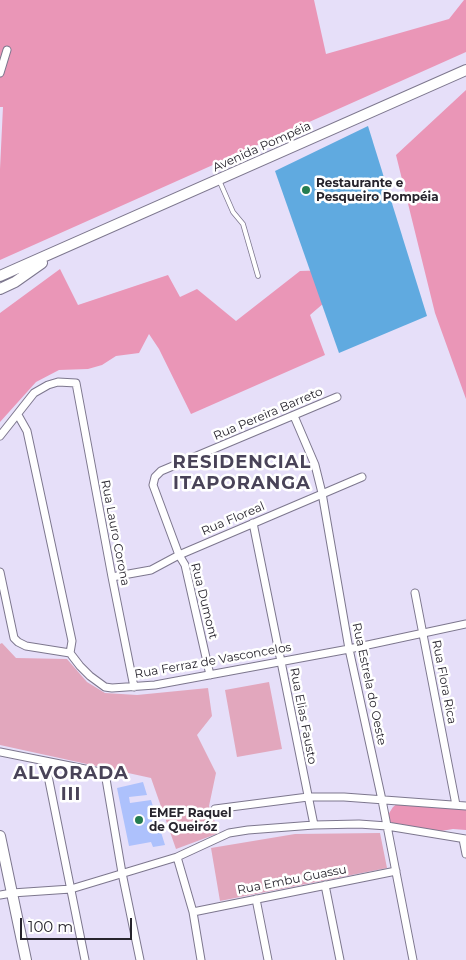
<!DOCTYPE html>
<meta charset="utf-8">
<style>
body{margin:0}
#map{position:relative;width:466px;height:960px;overflow:hidden;background:#e6dff9;font-family:Montserrat,sans-serif}
canvas{display:block}
.scale{position:absolute;left:20px;top:918px;width:112px;height:22px;box-sizing:border-box;border:2px solid #27242d;border-top:0;padding-left:6px;font-size:15px;line-height:18px;white-space:nowrap;color:#27242d;-webkit-text-stroke:4px #fff;paint-order:stroke}
</style>
<div id="map">
<canvas width="466" height="960"></canvas>
<div class="scale">100 m</div>
</div>
<script>
const context = document.querySelector('canvas').getContext('2d');
context.lineJoin = 'round';
function fill(path, color) {
  context.fillStyle = color;
  context.fill(path, 'evenodd');
}
function poly(rows) {
  const path = new Path2D();
  for (const r of rows) {
    path.moveTo(r[0], r[1]);
    for (let i = 2; i < r.length; i += 2) path.lineTo(r[i], r[i + 1]);
  }
  return path;
}
function trace(path, color, width, dash) {
  context.strokeStyle = color;
  context.lineWidth = width;
  context.lineCap = dash ? 'butt' : 'round';
  context.setLineDash(dash || []);
  context.stroke(path);
}
function write(font, color, halo, rows, align = 'center') {
  context.font = font + ' Montserrat,sans-serif';
  context.lineWidth = 5;
  context.setLineDash([]);
  context.textBaseline = 'middle';
  context.strokeStyle = halo;
  context.fillStyle = color;
  for (const [text, x, y, turn = 0] of rows) {
    context.save();
    context.translate(x, y);
    context.rotate((+turn || 0) * Math.PI / 180);
    context.textAlign = isNaN(turn) ? turn : align;
    if (halo) context.strokeText(text, 0, 0);
    context.fillText(text, 0, 0);
    context.restore();
  }
}
fill(poly([
 [2,643,16,658,67,659,87,682,105,693,137,695,208,688,212,716,197,735,216,773,209,806,219,833,176,849,151,778,0,745,0,644],
 [269,682,282,749,237,757,225,690],
 [380,833,387,868,220,901,211,848,295,834]
]), '#e2a7bd');
fill(poly([
 [0,0,314,0,326,54,449,19,464,0,466,0,466,52,0,260,0,169,3,107,0,107],
 [466,90,466,399,435,313,396,155],
 [60,269,78,305,168,275,180,297,197,289,236,321,300,271,333,270,346,284,310,315,325,355,191,414,159,349,149,334,139,353,116,356,102,365,88,369,59,370,36,382,0,422,0,313],
 [402,800,466,802,466,830,453,829,441,831,395,826,386,818,393,807]
]), '#ea96b7');
fill(poly([
 [368,126,427,316,339,353,275,171]
]), '#60aae0');
fill(poly([
 [143,782,147,795,129,797,130,803,151,800,165,845,153,847,151,842,129,846,117,788]
]), '#adc1fc');
const lane = poly([
 [219,180,233,212,243,224,258,276]
]);
const street = poly([
 [0,73,7,50],
 [18,415,27,431,72,641,70,653,80,666,90,676,105,687,112,688,155,685,349,649,466,624],
 [294,416,315,465,322,493,349,649,382,800,413,960],
 [0,436,34,393,48,385,58,382,76,383,112,577,134,687],
 [253,523,314,825],
 [0,572,14,638,18,642,26,646,70,653],
 [112,577,151,570,179,555,362,477],
 [415,593,456,805],
 [210,675,185,565,179,555,153,485,155,477,161,471,337,397],
 [0,752,105,773,122,873,140,960],
 [45,761,85,960],
 [215,809,308,797,344,797,466,806],
 [463,839,466,854],
 [177,857,193,912,201,960],
 [325,885,340,960],
 [0,895,12,893,71,889,177,857,229,833,248,830,314,825,359,824,387,826,466,839],
 [256,899,268,960],
 [193,912,396,871]
]);
const secondary = poly([
 [0,276,466,70],
 [0,289,15,282,42,263],
 [0,836,26,960]
]);
trace(lane, '#7d778e', 5.5);
trace(street, '#7d778e', 9);
trace(secondary, '#7d778e', 12);
trace(lane, '#fff', 4);
trace(street, '#fff', 7);
trace(secondary, '#fff', 10);
for (const [x, y, r, color] of [
 [306,190,5,"#247d51"],
 [139,820,5,"#247d51"]
]) {
  const dot = new Path2D();
  dot.arc(x, y, r, 0, 2 * Math.PI);
  context.fillStyle = color;
  context.fill(dot);
  trace(dot, '#fff', 2);
}
write('12px', '#27242d', '#fff', [
 ["Avenida Pompéia",262,147,-24],
 ["Rua Pereira Barreto",268,414,-23],
 ["Rua Floreal",233,519,-23],
 ["Rua Lauro Corona",115,533,79],
 ["Rua Dumont",204,601,76],
 ["Rua Ferraz de Vasconcelos",213,661,-10],
 ["Rua Flora Rica",444,682,79],
 ["Rua Estrela do Oeste",369,684,78],
 ["Rua Elias Fausto",303,716,79],
 ["Rua Embu Guassu",292,880,-11]
]);
write('bold 12px', '#27242d', '#fff', [
 ["Restaurante e",316,183],
 ["Pesqueiro Pompéia",316,197],
 ["EMEF Raquel",149,813],
 ["de Queiróz",149,827]
], 'left');
context.letterSpacing = '1px';
write('bold 18px', '#494358', '#fff', [
 ["RESIDENCIAL",242,463],
 ["ITAPORANGA",242,484],
 ["ALVORADA",71,774],
 ["III",71,795]
]);
context.letterSpacing = '0px';
</script>
